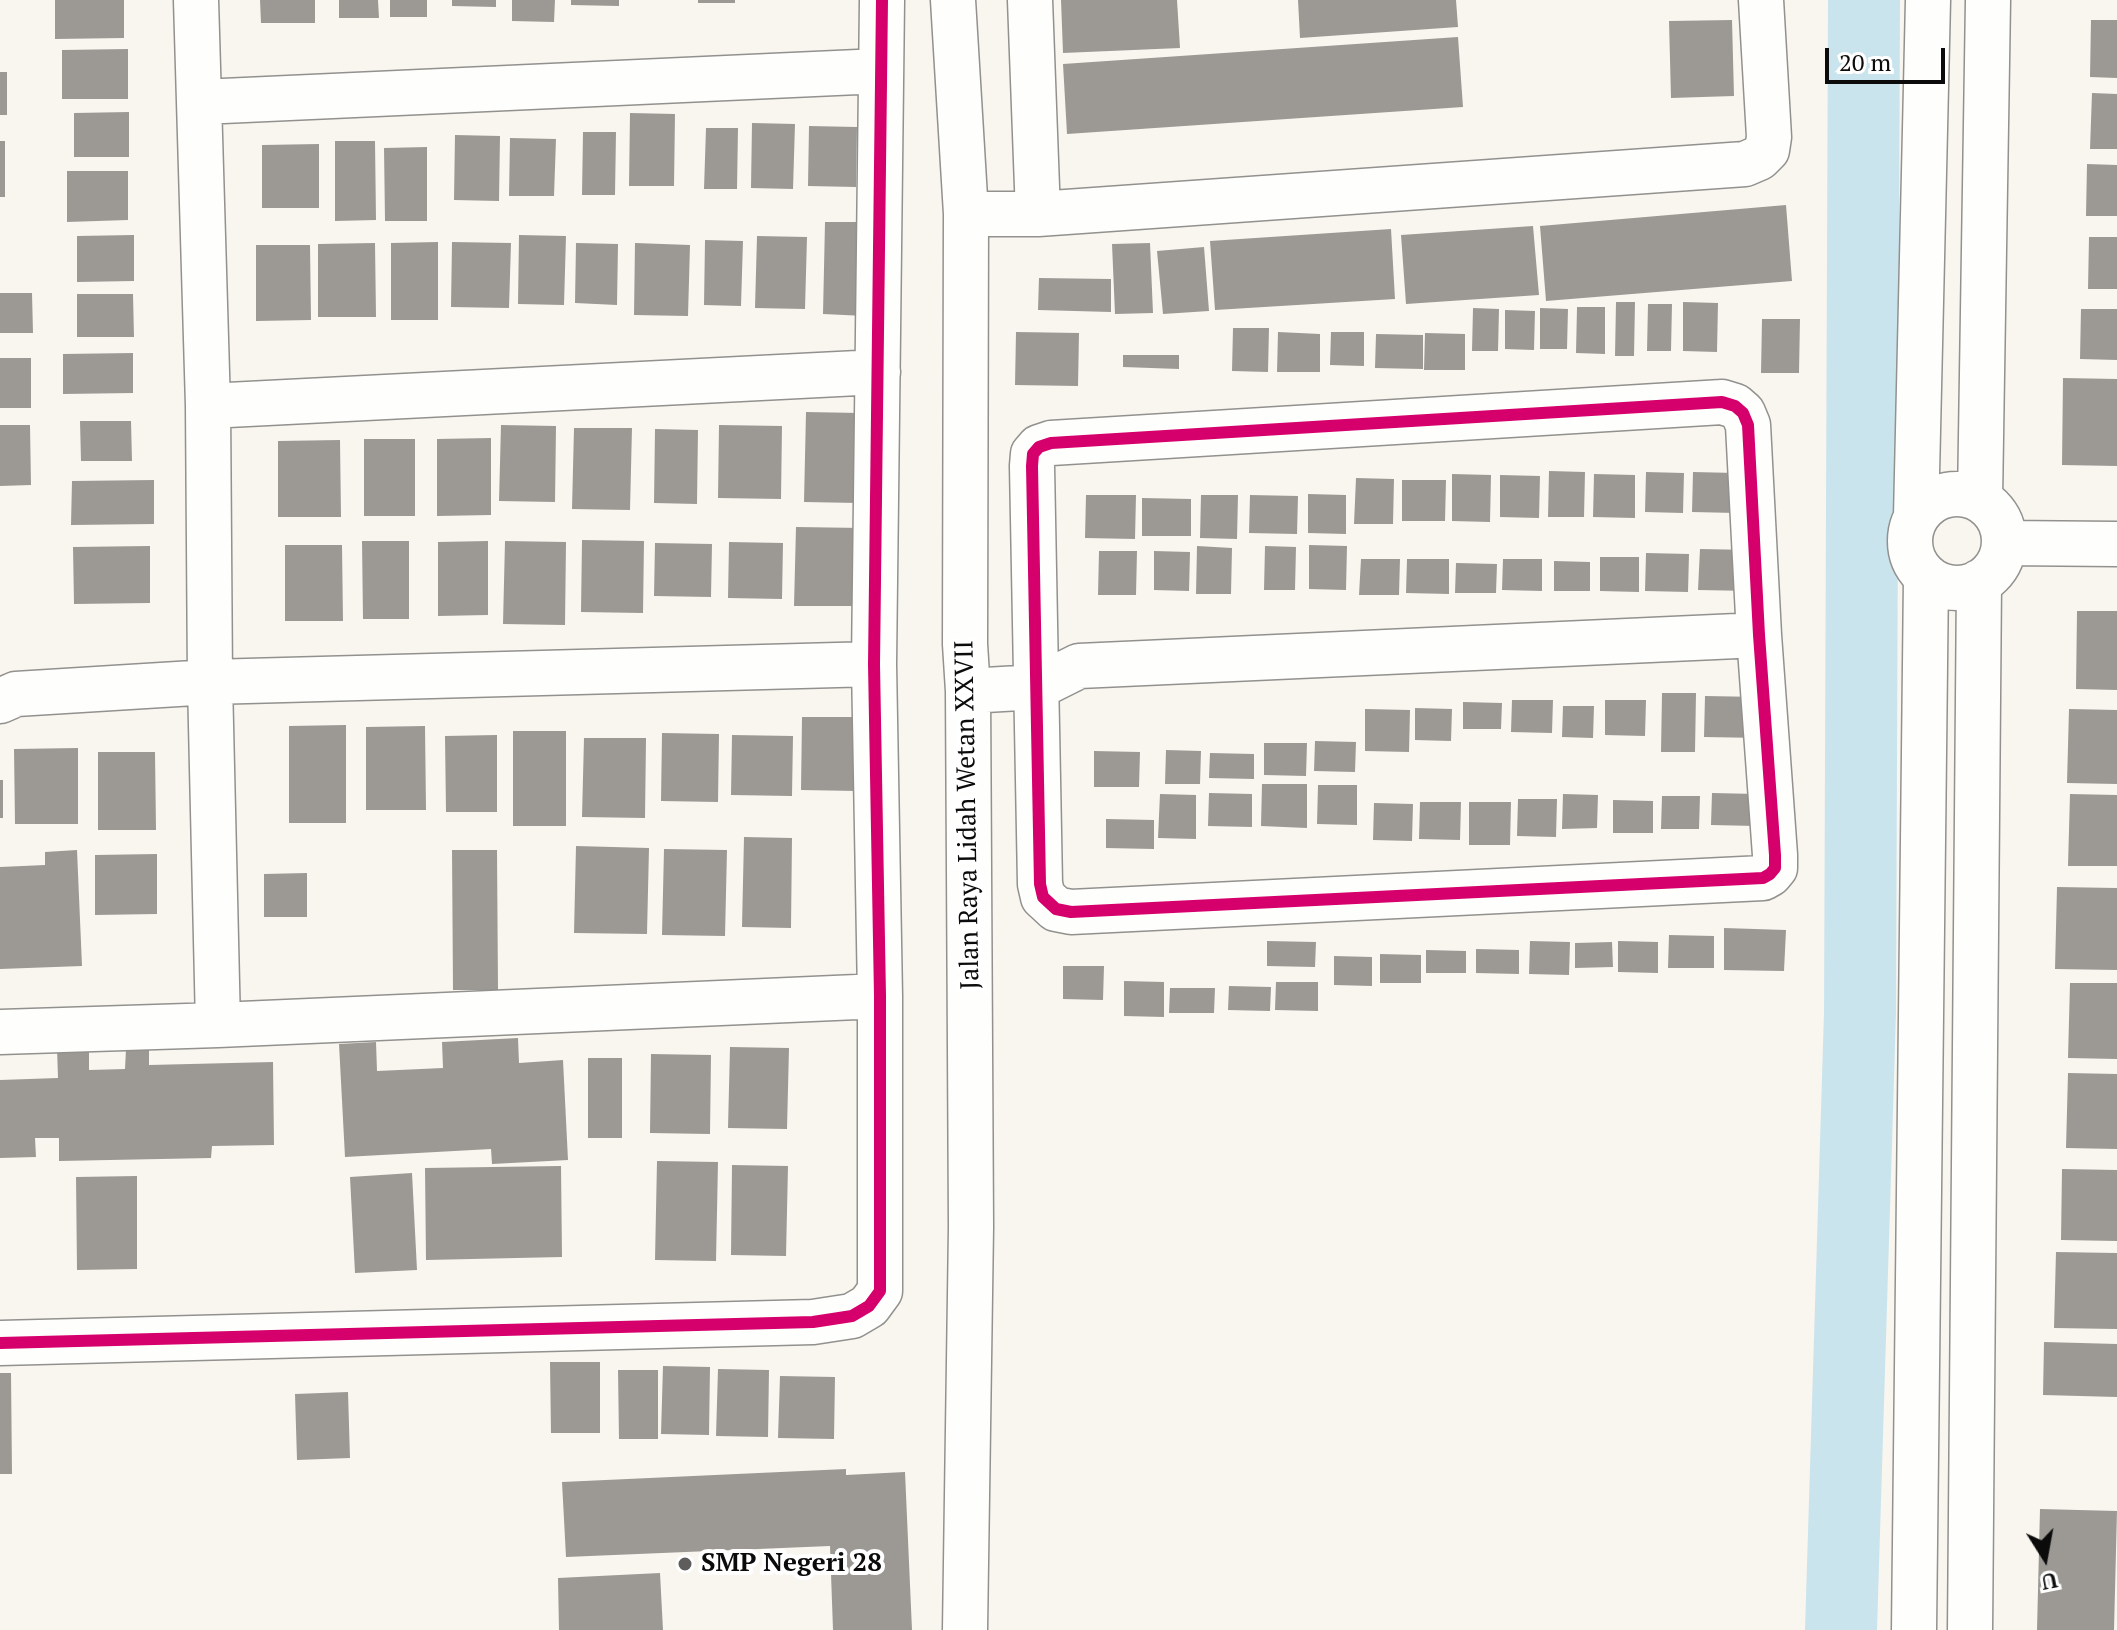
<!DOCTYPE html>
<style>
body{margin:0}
#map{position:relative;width:2117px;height:1630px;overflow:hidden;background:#f9f6ef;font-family:"PT Serif",serif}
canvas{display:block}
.north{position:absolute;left:2005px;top:1518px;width:80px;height:80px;-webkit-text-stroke:6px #fff;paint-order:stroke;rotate:169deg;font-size:22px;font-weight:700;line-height:32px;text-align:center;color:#0b0b0b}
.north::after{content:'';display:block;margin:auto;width:28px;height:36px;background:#0b0b0b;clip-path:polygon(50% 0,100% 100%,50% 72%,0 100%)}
.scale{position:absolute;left:1825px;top:48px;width:120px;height:36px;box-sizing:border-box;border:4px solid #0b0b0b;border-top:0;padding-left:10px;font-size:24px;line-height:28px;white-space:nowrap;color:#0b0b0b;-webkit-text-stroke:6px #fff;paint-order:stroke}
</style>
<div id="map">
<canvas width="2117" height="1630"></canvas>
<div class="north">U</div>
<div class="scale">20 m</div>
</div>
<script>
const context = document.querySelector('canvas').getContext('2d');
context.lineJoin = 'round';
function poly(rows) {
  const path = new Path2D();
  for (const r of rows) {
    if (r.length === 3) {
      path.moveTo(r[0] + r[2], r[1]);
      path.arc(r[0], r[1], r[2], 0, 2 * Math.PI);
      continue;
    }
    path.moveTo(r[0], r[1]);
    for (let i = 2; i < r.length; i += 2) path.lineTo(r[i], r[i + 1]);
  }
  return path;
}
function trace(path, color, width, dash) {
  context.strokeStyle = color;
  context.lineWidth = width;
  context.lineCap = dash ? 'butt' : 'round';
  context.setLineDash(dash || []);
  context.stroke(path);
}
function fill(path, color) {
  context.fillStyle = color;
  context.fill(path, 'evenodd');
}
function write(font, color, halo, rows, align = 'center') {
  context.font = font + ' "PT Serif",serif';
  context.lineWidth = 8;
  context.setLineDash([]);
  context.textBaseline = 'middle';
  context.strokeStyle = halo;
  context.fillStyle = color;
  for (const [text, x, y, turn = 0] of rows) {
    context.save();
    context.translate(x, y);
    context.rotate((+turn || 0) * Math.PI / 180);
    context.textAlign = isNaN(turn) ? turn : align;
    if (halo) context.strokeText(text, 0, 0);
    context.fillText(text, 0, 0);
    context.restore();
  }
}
trace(poly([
 [1841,1630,1860,1013,1864,0]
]), '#cae4ee', 72);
fill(poly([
 [55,0,124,0,124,38,55,39],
 [260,0,315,0,315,23,261,23],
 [339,0,378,0,379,18,339,18],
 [390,0,427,0,427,17,390,17],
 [452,0,496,0,496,7,452,6],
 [512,0,555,0,554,22,512,21],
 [571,0,619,0,619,6,571,5],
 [698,0,735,0,735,3,698,3],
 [1061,0,1177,0,1180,48,1063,53],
 [1298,0,1456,0,1458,27,1300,38],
 [1732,20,1734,96,1671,98,1669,21],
 [2091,20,2117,20,2117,78,2090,77],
 [1458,37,1463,107,1067,134,1063,64],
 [128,49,128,99,62,99,62,50],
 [0,72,7,72,7,115,0,115],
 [2092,93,2117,94,2117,149,2090,149],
 [129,112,129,157,74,157,74,113],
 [630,113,675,114,674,186,629,186],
 [752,123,795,124,793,189,751,188],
 [809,126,857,127,856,187,808,186],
 [706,128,738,128,737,189,704,189],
 [583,132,616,132,615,195,582,195],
 [455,135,500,136,499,201,454,200],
 [510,138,556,139,554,196,509,196],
 [0,141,5,141,5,197,0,197],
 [335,141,375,141,376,220,335,221],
 [319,144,319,208,262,208,262,145],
 [427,147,427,221,385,221,384,148],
 [2087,164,2117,165,2117,216,2086,216],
 [67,171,128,171,128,220,67,222],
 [1786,205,1792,281,1546,301,1540,226],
 [825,222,867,222,865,316,823,314],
 [1533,226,1539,295,1406,304,1401,235],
 [1391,229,1395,299,1215,310,1210,241],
 [134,235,134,281,77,282,77,236],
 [519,235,566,236,564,305,518,304],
 [757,236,807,237,805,309,755,308],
 [2089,237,2117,237,2117,289,2088,289],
 [705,240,743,241,741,306,704,305],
 [438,242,438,320,391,320,391,243],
 [452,242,511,243,509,308,451,307],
 [375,243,376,317,318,317,318,244],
 [576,243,618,244,617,305,575,303],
 [635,243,690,245,688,316,634,315],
 [1150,243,1153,313,1115,314,1112,244],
 [256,245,310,245,311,320,256,321],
 [1204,247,1209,311,1163,314,1157,251],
 [1039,278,1111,279,1111,312,1038,310],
 [0,293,32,293,33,333,0,333],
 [77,294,133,294,134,337,77,337],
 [1616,302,1635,302,1634,356,1615,356],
 [1683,302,1718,303,1717,352,1683,351],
 [1648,304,1672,304,1671,351,1647,351],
 [1577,307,1605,307,1605,354,1576,353],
 [1473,308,1499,309,1498,351,1472,351],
 [1540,308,1568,309,1567,349,1540,349],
 [2081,309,2117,309,2117,360,2080,359],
 [1505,310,1535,311,1534,350,1505,349],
 [1762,319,1800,319,1799,373,1761,373],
 [1233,328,1269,328,1268,372,1232,371],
 [1016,332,1079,333,1078,386,1015,385],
 [1278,332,1320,334,1320,372,1277,372],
 [1331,332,1364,332,1364,366,1330,365],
 [1425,333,1465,334,1465,370,1424,370],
 [1376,334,1423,335,1423,369,1375,368],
 [133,353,133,393,63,394,63,354],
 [1123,355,1179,355,1179,369,1123,367],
 [0,358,31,358,31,408,0,408],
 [2063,378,2117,379,2117,466,2062,465],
 [806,412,860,413,858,503,804,502],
 [80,421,131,421,132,461,81,461],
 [0,425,30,425,31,485,0,486],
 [501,425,556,426,555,502,499,501],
 [719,425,782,426,781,499,718,498],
 [574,428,632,428,630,510,572,509],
 [655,429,698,430,697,504,654,503],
 [491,438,491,515,437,516,437,439],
 [364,439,415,439,415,516,364,516],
 [340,440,341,517,278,517,278,441],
 [1549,471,1585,472,1584,517,1548,517],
 [1646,472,1684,473,1683,513,1645,512],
 [1693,472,1736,473,1736,513,1692,512],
 [1452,474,1491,475,1490,522,1452,521],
 [1594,474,1635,475,1635,518,1593,517],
 [1500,475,1540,476,1539,518,1500,517],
 [1356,478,1394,479,1393,524,1354,524],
 [154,480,154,524,71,525,72,481],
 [1402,480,1446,480,1445,521,1402,521],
 [1308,494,1346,495,1346,534,1308,533],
 [1086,495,1136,495,1135,539,1085,538],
 [1201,495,1238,495,1237,539,1200,538],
 [1250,495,1298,496,1297,534,1249,533],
 [1142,498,1191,499,1191,536,1142,536],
 [796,527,863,528,861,606,794,606],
 [582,540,644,541,643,613,581,612],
 [362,541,409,541,409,619,363,619],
 [488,541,488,615,438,616,438,542],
 [505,541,566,542,565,625,503,624],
 [729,542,783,543,782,599,728,598],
 [655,543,712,544,711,597,654,596],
 [285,545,342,545,343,621,285,621],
 [1309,545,1347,546,1346,590,1309,589],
 [150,546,150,603,74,604,73,547],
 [1197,546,1232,548,1231,594,1196,594],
 [1265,546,1296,547,1295,590,1264,590],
 [1700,549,1752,550,1751,591,1698,590],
 [1099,551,1137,551,1136,595,1098,595],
 [1154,551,1190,552,1189,591,1154,590],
 [1646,553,1689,554,1688,592,1645,591],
 [1600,557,1639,557,1639,592,1600,591],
 [1361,559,1400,559,1399,595,1359,595],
 [1407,559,1449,559,1449,594,1406,593],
 [1503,559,1542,559,1542,591,1502,590],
 [1554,561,1590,562,1590,591,1554,591],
 [1456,563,1497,564,1496,593,1455,593],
 [2077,611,2117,611,2117,690,2076,689],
 [1662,693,1696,693,1695,752,1661,752],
 [1705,696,1761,697,1761,738,1704,737],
 [1512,700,1553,700,1552,733,1511,732],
 [1605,700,1646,700,1645,736,1605,735],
 [1463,702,1502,703,1501,729,1463,729],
 [1563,706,1594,706,1593,738,1562,737],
 [1415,708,1452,709,1451,741,1415,740],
 [1365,709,1410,710,1409,752,1365,751],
 [2069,709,2117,710,2117,784,2067,783],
 [802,717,859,717,857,791,801,790],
 [346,725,346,823,289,823,289,726],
 [425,726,426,810,366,810,366,727],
 [513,731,566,731,566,826,513,826],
 [662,733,719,734,718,802,661,801],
 [497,735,497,812,446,812,445,736],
 [732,735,793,736,792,796,731,795],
 [584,738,646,738,645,818,582,817],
 [1315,741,1356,742,1355,772,1314,771],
 [1264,743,1307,743,1306,776,1264,775],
 [78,748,78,824,15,824,14,749],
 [1166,750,1201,751,1200,784,1165,784],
 [1094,751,1140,752,1139,787,1094,787],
 [98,752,155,752,156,830,98,830],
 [1210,753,1254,754,1254,779,1209,778],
 [0,780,3,780,3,818,0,818],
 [1262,784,1307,784,1307,828,1261,826],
 [1318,785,1357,785,1357,825,1317,824],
 [1209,793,1252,794,1252,827,1208,826],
 [1712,793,1756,794,1756,826,1711,825],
 [1160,794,1196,795,1196,839,1158,838],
 [1563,794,1598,795,1597,828,1562,829],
 [2070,794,2117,795,2117,866,2068,866],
 [1662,796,1700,796,1699,829,1661,829],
 [1518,799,1557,799,1556,837,1517,836],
 [1613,800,1653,801,1653,833,1613,833],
 [1420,802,1461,802,1460,840,1419,839],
 [1469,802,1511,802,1510,845,1469,845],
 [1374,803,1413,804,1412,841,1373,840],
 [1106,819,1154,820,1154,849,1106,848],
 [744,837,792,838,791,928,742,927],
 [576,846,649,848,647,934,574,933],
 [664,849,727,850,725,936,662,935],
 [77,850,82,966,0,969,0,867,45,865,45,852],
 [452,850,497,850,498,990,453,990],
 [157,854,157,914,95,915,95,855],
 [307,873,307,917,264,917,264,874],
 [2057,887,2117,888,2117,970,2055,969],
 [1724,928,1786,930,1784,971,1724,970],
 [1669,935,1714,936,1714,968,1668,968],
 [1267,941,1316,942,1315,967,1267,966],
 [1530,941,1570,942,1569,975,1529,974],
 [1618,941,1658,942,1658,973,1618,972],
 [1612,942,1613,967,1575,968,1575,943],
 [1476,949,1519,950,1519,974,1476,973],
 [1426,950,1466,951,1466,973,1426,973],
 [1380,954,1421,955,1421,983,1380,983],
 [1334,956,1372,957,1372,986,1334,985],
 [1063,966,1104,966,1103,1000,1063,999],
 [1124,981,1164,982,1164,1017,1124,1016],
 [1276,982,1318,982,1318,1011,1275,1010],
 [2070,983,2117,983,2117,1059,2068,1058],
 [1229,986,1271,987,1270,1011,1228,1010],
 [1170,988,1215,988,1214,1013,1169,1013],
 [518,1038,519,1063,563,1060,568,1160,492,1164,491,1149,345,1157,339,1044,376,1042,377,1071,443,1068,442,1042],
 [730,1047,789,1048,787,1129,728,1128],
 [57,1048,89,1048,89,1070,125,1069,126,1049,149,1049,149,1065,273,1062,274,1145,212,1146,211,1158,59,1161,59,1138,35,1138,36,1157,0,1158,0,1080,58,1078],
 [651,1054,711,1055,710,1134,650,1133],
 [588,1058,622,1058,622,1138,588,1138],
 [2068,1073,2117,1074,2117,1149,2066,1148],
 [657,1161,718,1162,716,1261,655,1260],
 [732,1165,788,1166,786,1256,731,1255],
 [561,1166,562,1257,426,1260,425,1168],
 [2062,1169,2117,1170,2117,1241,2061,1240],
 [412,1173,417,1270,355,1273,350,1177],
 [137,1176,137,1269,77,1270,76,1177],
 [2056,1252,2117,1253,2117,1329,2054,1328],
 [2044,1342,2117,1344,2117,1397,2043,1395],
 [550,1362,600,1362,600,1433,551,1433],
 [663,1366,710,1367,709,1435,661,1434],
 [718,1369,769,1370,768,1437,716,1436],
 [618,1370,658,1370,658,1439,619,1439],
 [0,1373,11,1373,12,1474,0,1474],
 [780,1376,835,1377,834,1439,778,1438],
 [348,1392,350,1458,297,1460,295,1394],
 [846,1469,846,1475,905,1472,912,1630,833,1630,830,1546,566,1557,562,1482],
 [2040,1509,2117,1511,2114,1630,2037,1630],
 [660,1573,663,1630,559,1630,558,1578]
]), '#9c9995');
const minor = poly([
 [196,0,208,406,210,682,218,1025],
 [953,0,966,214,965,644,968,691,971,1227,965,1630],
 [1030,0,1038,214],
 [201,102,880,71],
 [966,214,1038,214,1745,164,1759,158,1767,150,1769,137,1761,0],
 [1722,402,1735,406,1743,413,1748,425,1759,635,1775,855,1775,868,1770,874,1763,878,1071,912,1056,909,1043,897,1040,884,1032,466,1033,454,1039,447,1051,443,1722,402],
 [208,406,878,372],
 [1957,541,47],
 [1980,499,1988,0],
 [1916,517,1928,0],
 [2004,543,2117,544],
 [968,691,1037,687,1079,666,1759,635],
 [0,701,16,694,210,682,874,664],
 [0,1032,218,1025,880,996],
 [0,1343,813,1322,852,1316,869,1306,880,1291,880,996,874,664,882,0],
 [1914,1630,1926,577],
 [1970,1630,1979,582]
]);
trace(minor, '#92918e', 47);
trace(minor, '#fefefd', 44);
trace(poly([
 [1722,402,1735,406,1743,413,1748,425,1759,635,1775,855,1775,868,1770,874,1763,878,1071,912,1056,909,1043,897,1040,884,1032,466,1033,454,1039,447,1051,443,1722,402],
 [0,1343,813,1322,852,1316,869,1306,880,1291,880,996,874,664,882,0]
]), '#d6006c', 12);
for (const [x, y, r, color] of [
 [685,1564,8,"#5e5d5b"]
]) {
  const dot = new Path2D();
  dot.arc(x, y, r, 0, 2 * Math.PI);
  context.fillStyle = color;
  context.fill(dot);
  trace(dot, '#fff', 3);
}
write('26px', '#0b0b0b', '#fff', [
 ["Jalan Raya Lidah Wetan XXVII",968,815,-91]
]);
write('bold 26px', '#0b0b0b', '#fff', [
 ["SMP Negeri 28",701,1564]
], 'left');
</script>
